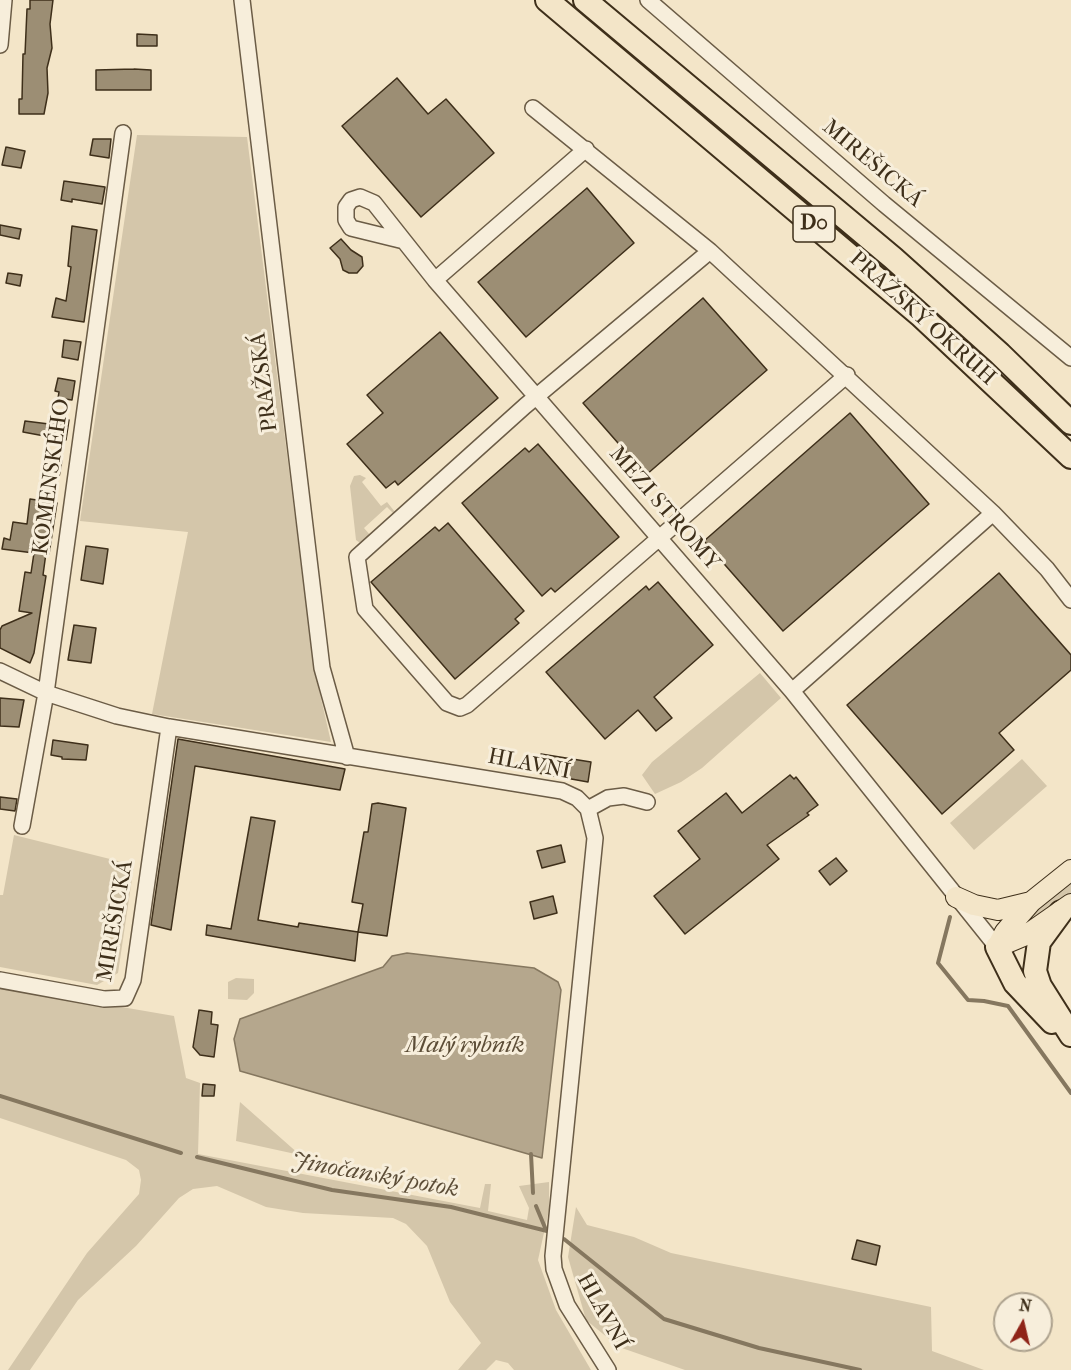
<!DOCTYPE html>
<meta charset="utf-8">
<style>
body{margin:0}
#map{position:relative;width:1071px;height:1370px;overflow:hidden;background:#f3e5c8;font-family:"IM FELL French Canon",serif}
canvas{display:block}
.north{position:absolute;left:993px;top:1292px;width:60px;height:60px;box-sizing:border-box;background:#f7eedb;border:2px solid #ada28e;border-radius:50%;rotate:8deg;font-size:16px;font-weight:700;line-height:24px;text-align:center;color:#3e2f1a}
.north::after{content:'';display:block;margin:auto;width:21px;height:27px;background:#8f2418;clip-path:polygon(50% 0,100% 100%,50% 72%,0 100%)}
</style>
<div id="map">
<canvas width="1071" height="1370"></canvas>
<div class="north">N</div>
</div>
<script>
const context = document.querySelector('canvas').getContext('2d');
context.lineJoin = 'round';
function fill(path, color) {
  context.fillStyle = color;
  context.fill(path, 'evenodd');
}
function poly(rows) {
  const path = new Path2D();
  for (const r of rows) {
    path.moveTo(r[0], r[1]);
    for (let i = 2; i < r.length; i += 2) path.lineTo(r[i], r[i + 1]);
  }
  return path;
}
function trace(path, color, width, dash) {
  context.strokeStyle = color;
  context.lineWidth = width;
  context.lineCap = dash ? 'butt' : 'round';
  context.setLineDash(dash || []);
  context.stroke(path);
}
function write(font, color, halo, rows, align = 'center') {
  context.font = font + ' "IM FELL French Canon",serif';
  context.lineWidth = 6;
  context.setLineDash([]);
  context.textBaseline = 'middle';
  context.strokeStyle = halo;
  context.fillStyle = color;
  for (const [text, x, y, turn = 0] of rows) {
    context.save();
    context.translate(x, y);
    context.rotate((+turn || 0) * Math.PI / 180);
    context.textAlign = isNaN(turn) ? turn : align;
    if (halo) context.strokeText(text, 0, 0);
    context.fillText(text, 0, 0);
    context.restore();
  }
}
fill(poly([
 [137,135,247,137,314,668,331,742,152,714,188,532,80,521],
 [354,476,360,475,366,478,362,482,381,506,387,502,395,512,394,514,387,507,364,528,370,535,360,543,356,540,350,486],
 [760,673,781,698,702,768,681,782,655,794,642,775,652,762],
 [1022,759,1047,786,974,850,950,823],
 [14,835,134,865,118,973,97,985,0,967,0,895,3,895],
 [1071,880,1071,893,1036,922,1029,921,1028,917],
 [236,978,254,979,254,993,247,1000,228,999,228,982],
 [0,986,174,1016,186,1078,200,1083,198,1154,480,1208,485,1184,491,1184,488,1211,527,1220,529,1208,519,1186,549,1182,549,1210,538,1260,556,1310,591,1370,514,1370,508,1363,496,1360,486,1370,458,1370,481,1343,450,1302,427,1246,406,1224,393,1218,303,1213,266,1207,217,1186,193,1189,179,1198,136,1246,78,1300,30,1370,8,1370,87,1253,139,1194,141,1180,139,1170,126,1160,0,1118],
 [240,1102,300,1155,236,1141],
 [576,1207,587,1225,634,1237,671,1253,931,1307,932,1351,984,1370,685,1370,619,1347,586,1320,568,1257]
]), '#d4c6aa');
const water = poly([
 [407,953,534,968,558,982,561,990,542,1158,240,1071,234,1039,240,1019,383,967,392,956,407,953]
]);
fill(water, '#b5a78d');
trace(water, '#85775f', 1.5);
trace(poly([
 [950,917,938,963,968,1000,984,1001,1008,1006,1071,1093],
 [0,1096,181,1153],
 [531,1154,533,1193],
 [197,1157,332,1190,451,1207,547,1231],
 [536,1206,546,1230],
 [564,1239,664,1319,759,1348,860,1370]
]), '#85775f', 4);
const building = poly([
 [30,0,53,0,50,24,52,48,47,68,48,93,44,114,19,114,19,99,22,99,23,54,25,54,27,9,30,9,30,0],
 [137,34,157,35,157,46,137,46,137,34],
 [134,69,151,70,151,90,96,90,96,70,134,69],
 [397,78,428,114,446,99,494,153,421,217,342,126,397,78],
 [93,139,111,139,109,158,90,155,93,139],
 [6,147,25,151,21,168,2,165,6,147],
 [64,181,105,187,102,204,72,199,72,202,61,200,64,181],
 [587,188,634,243,526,337,478,282,587,188],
 [0,225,21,229,19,239,0,235,0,225],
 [72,226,97,230,84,322,52,317,56,298,66,301,71,267,68,266,72,226],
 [341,239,351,250,362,257,363,266,357,273,349,273,343,270,340,259,330,248,341,239],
 [8,273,22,275,20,286,6,283,8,273],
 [703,298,767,370,646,475,583,403,703,298],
 [440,332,498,398,398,485,395,481,386,488,347,444,383,413,367,395,440,332],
 [64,340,81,342,78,360,62,357,64,340],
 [58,378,75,381,72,400,58,398,59,392,55,391,58,378],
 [850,413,929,504,783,631,704,541,850,413],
 [50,417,69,420,66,440,23,432,25,421,49,424,50,417],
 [538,444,619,537,555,592,551,588,542,596,462,503,525,448,529,452,538,444],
 [47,458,62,460,59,477,45,475,47,458],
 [30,499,57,503,49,554,46,553,43,575,46,576,34,653,30,663,0,648,0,630,2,626,32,613,19,611,25,572,31,573,34,553,2,549,4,538,10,540,13,522,27,524,30,499],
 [448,523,524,611,515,619,519,623,455,679,371,582,435,527,439,531,448,523],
 [86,546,108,549,103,584,81,580,86,546],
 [999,573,1071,655,1071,670,999,733,1014,750,942,814,847,705,999,573],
 [658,582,713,645,654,697,672,718,656,731,638,710,605,739,546,672,646,586,649,590,658,582],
 [74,625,96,628,91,663,68,660,74,625],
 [0,698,24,700,19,727,0,726,0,698],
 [178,739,345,769,340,790,195,766,171,930,151,925,178,739],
 [53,740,88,745,86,760,62,759,62,757,51,755,53,740],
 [541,754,591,762,588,782,538,773,541,754],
 [790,775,794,779,796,777,818,805,807,813,809,815,767,845,779,859,685,934,654,896,700,859,678,831,726,793,742,813,790,775],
 [0,797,17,799,15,811,0,809,0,797],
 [378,803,406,808,387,936,358,932,363,904,352,902,364,832,368,832,372,804,378,803],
 [251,817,275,821,258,920,298,927,299,923,358,932,355,961,206,935,207,925,231,929,251,817],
 [561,845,565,862,542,868,537,851,561,845],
 [836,858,847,871,830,885,819,871,836,858],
 [553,896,557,913,534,919,530,902,553,896],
 [199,1010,212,1012,211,1024,218,1025,214,1057,200,1055,193,1047,199,1010],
 [203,1084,215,1085,214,1096,202,1096,203,1084],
 [857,1240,880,1246,876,1265,852,1259,857,1240]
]);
fill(building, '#9c8e74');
trace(building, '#3e2f1a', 1.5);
const minor = poly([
 [242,0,322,668,347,757],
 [648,0,884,204,1071,358],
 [0,45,4,0],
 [533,108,710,251,993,513],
 [404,241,351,228,346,220,346,207,351,200,360,197,374,203,435,280,792,691,997,947],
 [710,251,525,406,357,557,365,609,447,703,460,708,467,705,847,375],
 [435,280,586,149],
 [0,671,46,693,117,716,169,727,562,791,577,798,588,809,595,838,553,1256,554,1269,567,1305,608,1370],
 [792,691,993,513,1047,569,1071,600],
 [588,809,608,798,624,796,647,802],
 [22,826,46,693,123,133],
 [0,980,104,999,125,998,133,980,169,727]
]);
const major = poly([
 [956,897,974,905,998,910,1031,902],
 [997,947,1005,932,1031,902,1071,870],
 [997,947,1028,934,1071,904]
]);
const highway = poly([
 [547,0,920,315,1071,457],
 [585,0,893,258,1000,354,1071,423],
 [1061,912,1039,942,1035,971,1040,986,1071,1035],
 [997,947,1015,983,1052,1022]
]);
trace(minor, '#6b5c46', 18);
trace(major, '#3e2f1a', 22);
trace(highway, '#3e2f1a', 26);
trace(minor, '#f7eedb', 15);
trace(major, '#f3e5c8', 20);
trace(highway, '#f3e5c8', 22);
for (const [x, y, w] of [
 [814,224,42]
]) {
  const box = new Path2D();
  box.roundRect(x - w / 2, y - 18, w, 36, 4.5);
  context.fillStyle = '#f7eedb';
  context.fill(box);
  trace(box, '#3e2f1a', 1.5);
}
write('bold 21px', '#3e2f1a', null, [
 ["D0",814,224]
]);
write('22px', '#3e2f1a', '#f7eedb', [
 ["MIREŠICKÁ",872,164,40],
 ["PRAŽSKÝ OKRUH",922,319,42],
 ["PRAŽSKÁ",265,382,-97],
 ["KOMENSKÉHO",52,477,-82],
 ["MEZI STROMY",664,509,49],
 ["HLAVNÍ",529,765,11],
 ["MIREŠICKÁ",116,921,-80],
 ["HLAVNÍ",602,1312,61]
]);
write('italic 24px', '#5c4d37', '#f7eedb', [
 ["Malý rybník",465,1046],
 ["Jinočanský potok",375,1176,10]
]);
</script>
